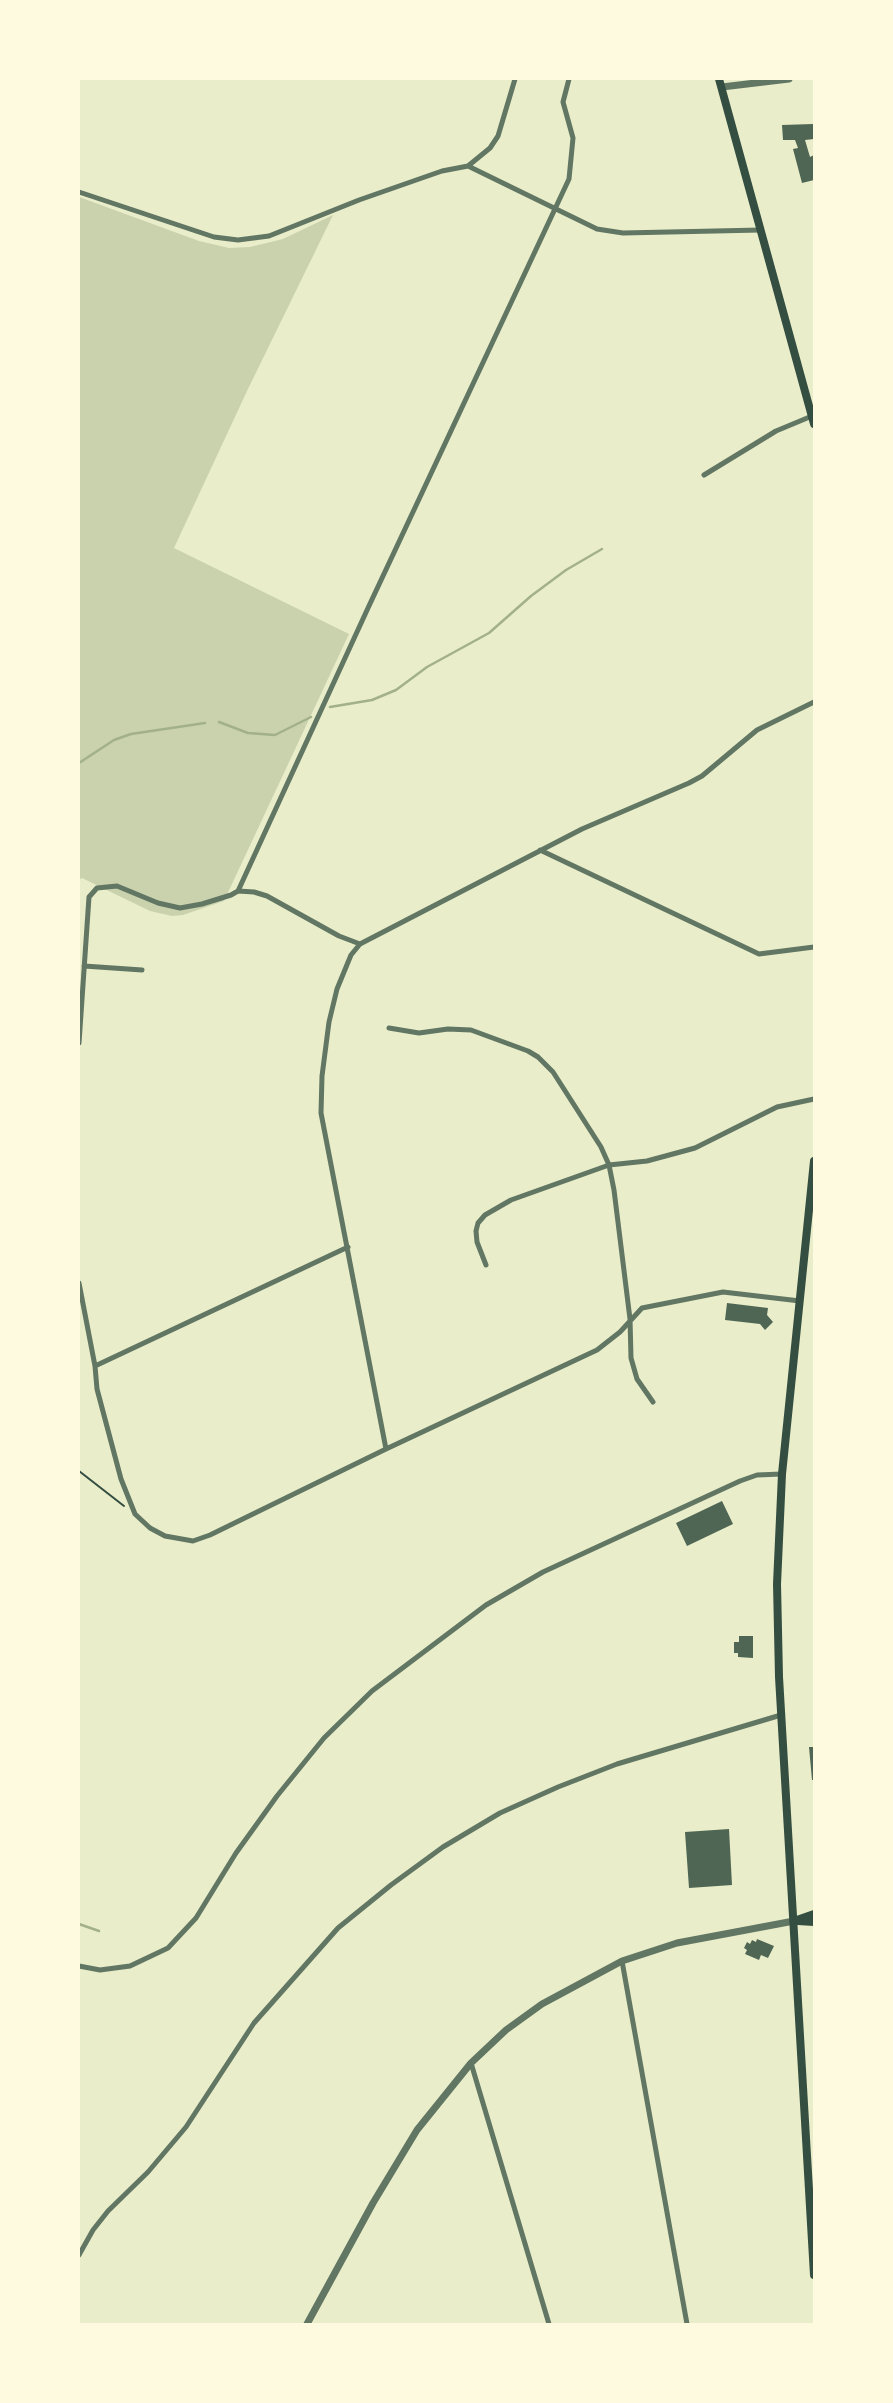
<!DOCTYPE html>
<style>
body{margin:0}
#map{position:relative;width:893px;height:2403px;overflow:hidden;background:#e9edc9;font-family:"Work Sans",sans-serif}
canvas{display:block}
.frame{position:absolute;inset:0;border:80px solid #fefae0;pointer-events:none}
</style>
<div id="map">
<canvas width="893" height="2403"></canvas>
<div class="frame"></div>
</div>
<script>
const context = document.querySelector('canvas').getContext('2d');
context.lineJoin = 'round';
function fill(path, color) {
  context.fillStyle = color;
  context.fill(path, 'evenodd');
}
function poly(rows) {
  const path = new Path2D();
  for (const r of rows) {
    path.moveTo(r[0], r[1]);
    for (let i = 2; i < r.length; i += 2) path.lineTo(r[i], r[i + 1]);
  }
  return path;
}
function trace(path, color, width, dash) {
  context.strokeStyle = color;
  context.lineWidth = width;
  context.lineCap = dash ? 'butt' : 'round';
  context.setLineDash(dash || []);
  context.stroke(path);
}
fill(poly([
 [79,197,199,241,229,248,250,247,283,239,333,215,247,391,174,548,349,634,224,901,183,915,172,916,150,911,82,878,79,880]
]), '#cad2ad');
trace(poly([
 [330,707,372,700,396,690,427,667,489,633,531,596,566,570,602,549],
 [219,722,248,733,275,735,311,717],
 [79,763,114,740,131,734,205,723],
 [79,1924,99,1931]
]), '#a3b18a', 2.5);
fill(poly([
 [813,124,814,139,805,140,810,157,814,155,814,180,802,183,793,149,798,148,795,140,783,140,782,125],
 [727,1303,768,1308,767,1315,773,1322,765,1330,760,1324,725,1320],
 [722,1501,733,1524,687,1546,676,1523],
 [739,1636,753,1636,753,1658,738,1657,738,1653,734,1653,734,1642,739,1642],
 [809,1747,814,1747,814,1780,812,1780],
 [729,1829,732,1885,689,1888,685,1832],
 [757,1939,774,1946,768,1958,761,1955,759,1960,745,1954,747,1950,744,1948,747,1942,750,1944,752,1940,756,1942]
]), '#4f6655');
trace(poly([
 [79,1471,124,1506]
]), '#344e41', 2);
trace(poly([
 [468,166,597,229,623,233,761,230],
 [79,192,214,237,238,240,269,236,359,200,442,171,468,166,490,148,498,136,515,79],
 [704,475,776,431,812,416],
 [540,850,759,954,814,947],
 [238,891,368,608,569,179,573,138,563,102,569,79],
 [360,944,351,955,337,989,329,1022,322,1076,321,1113,386,1449],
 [84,966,142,970],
 [389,1028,419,1033,448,1029,471,1030,528,1051,538,1057,553,1072,601,1147,609,1165,614,1190,630,1319,631,1358,637,1379,653,1402],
 [79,1043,89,897,97,888,117,886,158,903,180,908,202,904,231,895,238,891,254,892,267,896,339,936,360,944,582,829,689,783,702,776,757,730,814,702],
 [486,1265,477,1242,476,1231,478,1223,485,1215,511,1200,609,1165,647,1161,695,1148,777,1107,814,1099],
 [79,1283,95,1366,97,1389,121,1479,135,1514,150,1528,165,1536,193,1541,210,1535,386,1449,597,1350,620,1332,642,1308,723,1292,800,1301],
 [95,1366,348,1247],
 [622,1961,687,2324],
 [79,1966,100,1970,130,1966,168,1948,196,1918,236,1853,277,1796,324,1738,372,1691,486,1605,543,1572,740,1481,757,1475,782,1474],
 [471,2063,549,2324],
 [79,2255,93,2230,108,2211,148,2172,186,2127,254,2023,338,1928,391,1885,443,1847,500,1813,558,1787,617,1764,781,1715]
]), '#617663', 5);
trace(poly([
 [722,87,789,79],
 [307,2324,373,2203,417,2130,471,2063,506,2030,542,2004,622,1961,677,1943,794,1921]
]), '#617663', 7);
trace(poly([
 [719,79,814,424],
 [814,1161,782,1474,777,1584,779,1677,814,2275],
 [794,1921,814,1914],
 [798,1921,814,1922]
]), '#344e41', 8);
</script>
